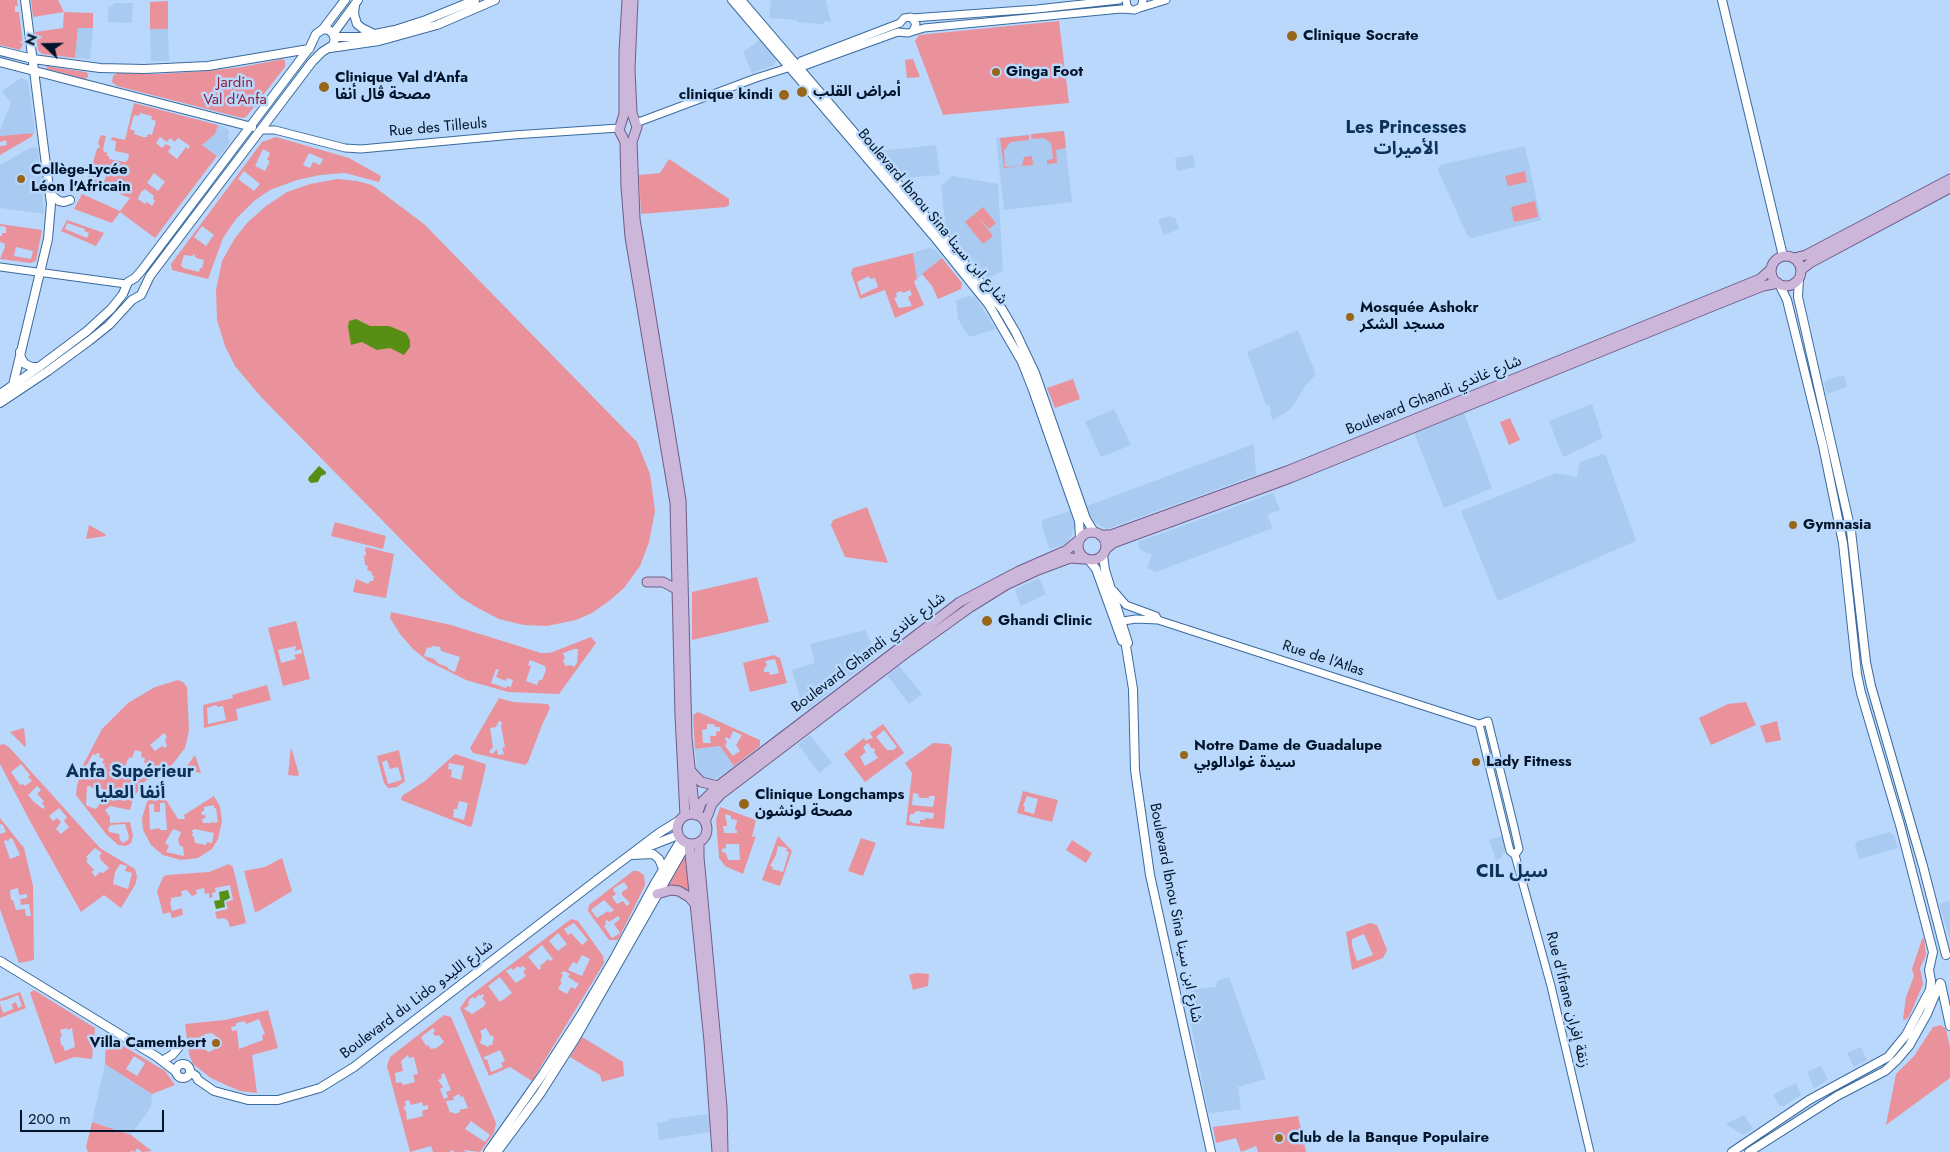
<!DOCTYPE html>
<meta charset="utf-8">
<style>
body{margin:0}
#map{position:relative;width:1950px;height:1152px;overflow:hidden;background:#b9d8fc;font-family:Jost,sans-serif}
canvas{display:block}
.north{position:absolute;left:20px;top:20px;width:50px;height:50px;-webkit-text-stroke:4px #b9d8fc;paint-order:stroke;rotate:291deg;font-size:14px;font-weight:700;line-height:20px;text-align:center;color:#021429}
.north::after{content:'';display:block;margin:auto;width:18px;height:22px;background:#021429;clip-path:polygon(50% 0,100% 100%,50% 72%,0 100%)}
.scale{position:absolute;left:20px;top:1110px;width:144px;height:22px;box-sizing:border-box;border:2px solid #021429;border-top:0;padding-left:6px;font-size:15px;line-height:18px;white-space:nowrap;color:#021429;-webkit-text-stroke:4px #b9d8fc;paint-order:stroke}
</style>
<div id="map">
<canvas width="1950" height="1152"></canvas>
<div class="north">N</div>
<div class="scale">200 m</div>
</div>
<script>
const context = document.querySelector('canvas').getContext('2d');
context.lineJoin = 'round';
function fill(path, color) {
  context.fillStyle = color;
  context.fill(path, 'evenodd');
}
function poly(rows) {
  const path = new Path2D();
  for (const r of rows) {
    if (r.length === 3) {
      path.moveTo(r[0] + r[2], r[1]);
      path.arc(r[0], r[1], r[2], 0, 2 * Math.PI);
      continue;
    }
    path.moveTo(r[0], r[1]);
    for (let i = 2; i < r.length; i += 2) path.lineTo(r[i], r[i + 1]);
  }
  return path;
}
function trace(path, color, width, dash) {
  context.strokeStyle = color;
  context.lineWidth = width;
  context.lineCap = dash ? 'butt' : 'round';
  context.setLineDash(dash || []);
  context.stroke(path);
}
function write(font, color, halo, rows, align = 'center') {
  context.font = font + ' Jost,"Noto Sans Arabic",sans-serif';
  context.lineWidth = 5;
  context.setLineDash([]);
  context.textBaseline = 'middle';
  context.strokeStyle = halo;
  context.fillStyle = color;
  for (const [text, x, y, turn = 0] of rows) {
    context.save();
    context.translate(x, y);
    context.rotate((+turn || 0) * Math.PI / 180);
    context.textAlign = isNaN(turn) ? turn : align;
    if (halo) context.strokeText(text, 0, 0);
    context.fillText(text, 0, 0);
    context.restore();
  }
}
fill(poly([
 [771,0,826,0,831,22,824,21,824,24,797,22,797,20,769,18],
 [113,3,133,3,132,23,108,22,108,7,113,5],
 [78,28,93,28,90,59,75,58],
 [150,29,168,29,169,61,151,61],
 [761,39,776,60,774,65,752,73,743,52],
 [21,78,28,81,35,131,34,133,0,136,0,130,11,103,2,91],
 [218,124,229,130,228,140,231,141,219,157,202,145,215,134],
 [1064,131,1072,202,1004,210,996,138],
 [936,145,940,175,903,178,880,151],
 [1525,146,1541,220,1472,238,1467,235,1438,170,1440,165],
 [32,147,38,148,44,214,0,208,0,165],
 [1193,155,1195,167,1177,171,1175,158],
 [952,176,998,184,1003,271,988,278,946,229,941,186],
 [1169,216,1175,218,1179,229,1164,235,1158,220],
 [929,248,936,250,942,258,917,279,913,253],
 [968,296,975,297,996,329,969,337,958,319,956,301],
 [1298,330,1316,374,1305,386,1291,409,1273,420,1270,412,1271,409,1268,404,1266,405,1247,352],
 [1844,375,1847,387,1827,394,1824,383,1827,380],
 [1592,404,1603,438,1563,457,1549,421],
 [1114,409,1131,445,1101,457,1085,422],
 [1464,413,1492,488,1444,508,1414,433],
 [1254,444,1256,475,1107,529,1092,521,1087,506],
 [1603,454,1606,456,1636,541,1498,601,1461,511,1556,473,1577,477,1580,462],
 [1273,493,1280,510,1267,515,1273,528,1156,572,1147,568,1152,555,1140,550,1138,542],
 [1070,511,1075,527,1068,543,1049,549,1041,523,1043,523,1042,520],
 [1039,578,1046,594,1021,606,1015,592,1016,589],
 [865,630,875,651,873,659,842,682,840,681,835,688,808,709,803,707,792,670,815,663,810,644],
 [899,666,922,694,909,704,887,675],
 [810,735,832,763,819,773,798,744],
 [720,746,734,766,717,778,709,780,703,778,697,770,695,749],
 [1890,832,1894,835,1898,848,1859,859,1855,846,1857,841],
 [1502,836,1505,848,1504,853,1501,858,1496,860,1489,840],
 [1950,901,1950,940,1939,904],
 [1229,977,1266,1079,1238,1087,1241,1109,1211,1113,1208,1111,1185,994,1197,989,1216,987,1217,981],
 [1861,1047,1867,1060,1854,1067,1847,1053],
 [105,1064,152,1094,151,1107,131,1135,92,1122],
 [1821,1066,1828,1080,1814,1088,1807,1072],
 [1796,1083,1801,1095,1784,1106,1780,1106,1773,1095],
 [708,1114,710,1132,659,1140,657,1123,669,1121,669,1119],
 [1744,1115,1753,1129,1743,1135,1726,1124]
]), '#a9caf1');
fill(poly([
 [0,0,17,0,18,6,15,6,15,12,19,12,23,44,20,50,0,45],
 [31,0,58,0,64,12,93,13,93,28,78,28,75,58,42,54,38,50,35,32,63,28,64,12,33,17],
 [168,1,168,29,150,29,150,2],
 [1059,21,1069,103,943,115,915,41,919,35],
 [283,59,285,61,285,67,246,117,242,118,117,86,112,82,113,76,117,73,158,74,207,71,242,67],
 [913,59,920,77,907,78,905,60],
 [46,66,86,72,88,74,88,77,85,79,47,69],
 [134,103,218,125,215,134,202,145,217,156,155,238,120,212,112,223,74,209,82,194,120,211,130,198,87,181,97,149,100,147,98,143,101,135,106,136,103,149,104,152,108,153,106,155,109,156,109,159,125,162,128,160,129,154,115,151,116,141,111,140,112,137,125,140],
 [140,113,152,116,151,119,156,121,152,135,148,134,147,137,143,137,134,134,135,131,130,129,134,115,139,116],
 [160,137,167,142,170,138,175,142,178,138,190,146,188,149,186,147,177,159,168,152,171,147,166,144,162,148,156,143],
 [99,164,109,168,104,182,94,179],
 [154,173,165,182,158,191,147,183],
 [145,189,154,196,153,199,155,201,152,206,147,202,145,204,138,199,141,192],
 [1064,131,1066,148,1056,150,1057,163,1047,164,1047,160,1053,159,1051,143,1044,138,1032,139,1031,134],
 [34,133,31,137,0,155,0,146,7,145,6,140,0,142,0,136],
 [1029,135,1029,140,1011,142,1007,146,1006,149,1004,150,1005,167,1022,166,1024,157,1032,156,1033,165,1004,168,1000,138],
 [276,137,349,158,381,176,379,182,345,173,320,175,297,180,270,190,254,201,236,219,223,238,208,279,172,270,171,264,262,142],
 [263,149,270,153,267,160,270,161,265,171,255,166],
 [309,153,323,159,320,165,313,162,310,168,303,165],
 [244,171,260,184,254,191,238,179],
 [202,226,214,235,206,246,194,237],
 [194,254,196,258,204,260,202,268,200,268,199,272,183,268,181,265,184,255,192,256],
 [669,159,729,199,729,205,726,207,641,214,639,175,660,173],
 [1525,171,1527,182,1508,186,1505,176],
 [337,179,357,181,372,185,424,224,637,442,650,474,655,511,649,542,640,566,624,588,609,601,592,613,576,620,547,626,524,625,499,619,476,607,460,597,434,573,261,397,235,366,225,346,217,320,216,290,222,261,235,238,248,222,266,206,287,192,310,184],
 [1535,201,1538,217,1514,222,1511,207],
 [983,207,996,223,989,229,978,217,993,236,983,244,965,222],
 [67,220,104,233,96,246,61,231],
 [67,223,85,229,84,231,89,233,87,238,65,229],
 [0,224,42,230,36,261,31,263,0,259,5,247,4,243,0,242,0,236,2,236,2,233,6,233,6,227,0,226],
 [16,247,33,251,31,259,14,256],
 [913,253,917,279,914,282,924,305,895,318,885,290,860,299,851,273,853,268],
 [869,276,870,279,875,278,878,287,861,295,857,282],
 [910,290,912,295,908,297,912,306,899,308,894,298,897,297,896,293,901,291,903,293],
 [942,258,962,283,961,289,938,299,932,286,922,274],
 [1073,379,1080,399,1055,408,1047,388],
 [1510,418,1520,440,1509,445,1500,422],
 [867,507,888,563,845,557,831,525,833,520],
 [335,522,386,536,383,549,331,536],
 [89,525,105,534,106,536,86,539],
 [366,547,394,554,386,598,353,592,356,579,368,584,370,581,373,581,374,576,371,574,372,572,367,570,368,566,365,565,364,555,366,556,366,552,365,551],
 [757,577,769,622,692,640,692,592],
 [391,612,451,625,541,653,550,653,591,637,596,643,559,694,508,692,466,680,428,661,413,649,400,634,390,618],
 [432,646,440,647,441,651,460,657,455,672,448,669,448,667,439,664,434,659,424,656,427,647,431,648],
 [574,649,578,649,577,663,574,667,571,665,565,666,563,660,565,659,563,653],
 [530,660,545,666,546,670,542,680,539,680,537,685,526,681,531,666,528,665],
 [496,669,499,670,496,677,506,681,507,678,513,680,511,687,507,686,506,688,491,683],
 [296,621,310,679,283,686,268,628],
 [296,646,295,651,301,649,302,653,294,655,296,659,281,663,278,650],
 [774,655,780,658,787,683,750,692,743,663],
 [775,659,779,673,770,675,769,672,764,672,764,669,767,665,765,661],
 [178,680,183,682,187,687,189,731,185,748,172,765,153,775,142,784,133,799,130,810,110,806,105,810,110,817,110,823,130,822,133,836,131,843,126,846,118,845,106,834,76,795,77,786,82,767,102,729,128,703,155,687],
 [164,733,167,737,165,740,167,746,165,748,162,746,155,751,150,745],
 [135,750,142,752,141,757,145,758,144,763,146,763,142,778,124,774,127,761,130,757,132,758],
 [97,753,100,754,99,757,104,759,102,763,105,764,103,769,101,768,99,772,97,771,95,774,85,768,93,754,96,755],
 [87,786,91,786,91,788,102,788,103,790,105,790,102,804,99,804,98,807,95,809,86,805],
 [125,824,129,837,128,840,123,843,120,840,119,834,109,832,108,828,111,825],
 [267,685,271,700,236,709,238,720,204,728,203,705,233,698,232,695],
 [216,705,218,707,223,706,226,720,208,724,207,708],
 [499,698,513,702,548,704,550,708,542,725,528,762,525,765,473,753,470,748],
 [499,721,502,722,501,726,505,747,502,748,504,754,498,755,497,749,492,754,489,752,493,747,490,728,496,727],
 [1746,702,1756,725,1711,745,1699,718,1728,704],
 [698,712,760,740,760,746,734,766,720,746,695,749,693,715],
 [707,724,713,724,716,727,720,727,720,731,716,732,716,736,710,736,711,743,703,743,702,730,707,729],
 [733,731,742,735,736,745,740,751,733,756,725,746,727,741,725,740,726,737,730,739],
 [1777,721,1781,740,1766,743,1760,726],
 [883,724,904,753,865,782,844,754,864,738,866,741,870,738,871,739,873,738,870,733],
 [884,730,897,747,893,750,887,750,876,737],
 [868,743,872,749,874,748,875,750,874,752,878,758,865,766,860,757,866,752,863,747],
 [24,728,26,745,25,747,10,732],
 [933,743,949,744,952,748,944,829,906,825,912,773,905,763],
 [913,793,919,794,918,797,922,798,929,798,929,796,935,796,933,807,912,805],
 [916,811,934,813,933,819,925,818,925,820,920,820,920,824,913,823,909,821,910,814,914,814],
 [4,744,9,747,100,848,135,869,137,877,135,885,121,908,104,895,81,912,31,823,0,764,0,745],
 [21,764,30,775,28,777,32,781,25,786,23,784,20,785,11,772],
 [37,786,41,790,37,794,44,801,42,803,45,807,43,809,33,801,28,795],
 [59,808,67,817,64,821,69,827,61,834,56,829,61,822,57,818,53,821,49,816],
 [95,848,102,853,99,856,101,858,100,859,109,868,103,873,100,872,95,877,92,872,94,870,86,861,88,859,86,857],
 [120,864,127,866,125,871,132,873,128,889,113,884,115,872],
 [291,747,299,774,298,776,288,775],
 [399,750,405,781,397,787,388,788,384,783,377,756],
 [387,760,390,769,398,767,402,780,388,784,382,762],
 [455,754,485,764,486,766,472,825,470,827,401,800,402,796,425,781],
 [449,763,464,766,461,780,451,777,452,770,448,769],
 [459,801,468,803,464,820,453,817,454,809,457,809],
 [195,755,201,773,184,770],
 [158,787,178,819,185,819,184,815,214,796,220,807,222,821,218,839,212,849,198,858,181,860,163,855,151,845,143,830,142,818,147,802],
 [160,803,165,803,167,830,160,830,159,828,150,830,149,804,154,804,154,812,160,812],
 [214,805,214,808,216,808,218,822,213,823,213,821,211,823,203,823,202,819,206,818,205,815,202,815,201,812,204,811,204,807],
 [173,829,181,832,178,840,180,846,183,847,184,856,166,852,169,846,165,843],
 [194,829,214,833,212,843,207,842,206,845,195,843,194,837,192,836,193,832,191,832],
 [1023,791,1058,800,1052,822,1017,813],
 [1027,796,1038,799,1034,814,1024,811,1025,807,1023,806],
 [720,807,756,820,752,837,756,836,743,874,725,866,719,858,716,820],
 [725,814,731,816,731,819,737,820,735,830,737,830,737,833,724,833,723,826,727,826,727,824],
 [726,844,739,844,740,860,728,860,726,853,722,852,722,849,726,848],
 [0,818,24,848,33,886,34,960,19,963,0,909,0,834,6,832,3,825,0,824],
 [12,838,20,855,10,859,4,841,7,840,8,842,9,839],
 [18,888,19,895,27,894,27,898,20,899,21,905,29,904,31,916,26,916,25,909,16,910,13,900,11,900,10,890],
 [778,836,792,851,780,886,762,880],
 [778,846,787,848,786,851,789,852,783,872,772,869,773,867,770,866,776,855],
 [861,838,876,843,863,876,848,871],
 [1072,840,1092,853,1086,863,1066,850],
 [282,858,292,891,259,911,255,912,244,871,265,867],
 [683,858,685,858,689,892,666,887],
 [229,864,233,867,246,923,230,927,228,921,224,918,217,919,215,912,228,909,226,902,233,900,230,885,215,888,216,892,212,893,213,897,209,898,209,893,205,894,204,888,196,890,197,894,192,896,187,890,181,891,182,896,171,898,171,902,170,902,172,911,182,908,183,915,172,918,170,912,163,914,157,891,163,877,167,875,209,872],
 [633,871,638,871,644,875,645,885,618,940,609,940,588,911,589,905],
 [624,882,628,888,622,892,622,895,630,903,627,906,623,901,617,904,612,897,616,894,613,890,614,888],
 [604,900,614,910,610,913,608,911,597,918,591,910],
 [618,916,620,919,614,924,620,933,612,938,604,926,606,924,605,921,607,920,609,922],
 [571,919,578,921,603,956,604,963,532,1081,510,1067,489,1076,460,1008,467,998],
 [574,923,588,940,582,945,571,933,568,935,564,929],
 [558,933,567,944,558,951,549,941],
 [542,945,553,959,550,961,548,959,540,966,541,968,539,970,528,957],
 [582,955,590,959,582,976,568,970,573,962,577,964],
 [518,966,520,968,523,966,526,969,523,972,526,976,516,983,506,971,511,968,513,970],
 [564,971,570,974,568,977,579,984,575,989,571,987,567,994,558,989,562,982,560,981,563,975,561,973],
 [500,977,512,993,500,1002,488,986],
 [479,994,480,996,483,994,484,996,482,998,486,1003,483,1007,472,1014,464,1009,469,1005,468,1003,470,999,473,997,475,999],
 [486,1028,490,1035,494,1037,492,1045,489,1045,488,1047,480,1043,482,1036,480,1031],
 [500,1050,505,1061,501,1063,503,1067,491,1072,487,1059,485,1060,484,1057],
 [1370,923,1377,925,1387,950,1383,958,1352,970,1346,932],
 [1364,934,1373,955,1357,961,1352,946,1352,939],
 [1924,938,1926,955,1920,968,1923,984,1909,1017,1905,1020,1903,1019,1906,997,1914,976,1912,969,1922,939],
 [916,973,929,974,928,986,913,990,909,975],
 [34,990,95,1028,92,1059,74,1057,55,1064,30,993],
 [67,1028,68,1030,72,1028,75,1047,65,1051,63,1046,61,1045,60,1037,62,1036,60,1030],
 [20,992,26,1008,0,1018,0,1004,3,1013,13,1009,12,1004,16,1002,18,1008,22,1006,18,995,6,1000,0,1001,0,999],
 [268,1010,278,1048,252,1055,257,1093,240,1091,226,1085,211,1078,193,1064,189,1054,185,1024,225,1020],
 [259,1019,265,1034,262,1035,263,1040,239,1049,237,1030,232,1031,231,1027,236,1026,236,1023,245,1021,246,1024],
 [212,1033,217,1037,219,1042,217,1048,209,1052,201,1047,200,1041,205,1034],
 [444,1015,451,1017,496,1123,494,1133,480,1152,464,1150,466,1152,455,1152,452,1150,450,1152,433,1152,431,1146,410,1152,387,1066,390,1057],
 [433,1028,435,1031,433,1033,435,1036,439,1035,444,1042,435,1049,434,1048,431,1049,428,1045,426,1046,421,1037],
 [408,1055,409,1058,414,1057,418,1074,413,1075,415,1082,403,1085,401,1082,396,1083,395,1073,403,1071,401,1061],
 [444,1073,451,1090,446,1092,448,1097,444,1099,440,1089,443,1087,438,1080,442,1078,441,1075],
 [459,1094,461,1097,463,1096,468,1108,459,1110,460,1112,454,1114,453,1112,450,1113,446,1101,454,1100,453,1097],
 [409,1100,411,1105,422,1102,423,1106,428,1105,428,1109,422,1111,423,1116,407,1120,406,1111,403,1107,406,1106,405,1101],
 [471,1121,490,1135,485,1142,465,1129],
 [1941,1025,1946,1029,1950,1048,1950,1078,1886,1125,1896,1074,1914,1056,1933,1027],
 [582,1037,623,1062,624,1076,602,1082,600,1075,570,1057],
 [110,1038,165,1071,175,1085,152,1094,105,1064,106,1040],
 [134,1056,145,1063,137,1076,126,1069],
 [1298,1116,1306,1152,1258,1152,1256,1146,1241,1152,1236,1138,1216,1143,1213,1127],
 [92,1122,131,1135,152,1151,142,1152,137,1148,135,1152,131,1151,130,1152,88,1152,86,1147]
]), '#ea929c');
fill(poly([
 [356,319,370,326,389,326,406,333,410,340,410,347,404,355,390,348,377,350,362,342,351,345,348,327,349,321],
 [319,466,326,472,326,474,321,476,318,482,311,483,308,480,309,477],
 [228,890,230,898,224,901,225,907,216,909,214,901,220,900,219,892]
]), '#568f13');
const tertiary = poly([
 [1126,0,1127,6,1130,9],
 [1140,8,1166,0],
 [912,18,1037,9,1119,0],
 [900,23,904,18,911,17,916,24,913,31],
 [800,64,801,61,900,23],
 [636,123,756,78,797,65,804,66,898,32,908,33,924,28,1121,9,1135,10,1141,7,1143,0],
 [261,130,275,130,345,148,361,149,513,135,619,128],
 [0,267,126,284],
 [1114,591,1126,605,1156,616,1158,620,1479,724],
 [1117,622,1136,619,1158,620],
 [1479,724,1510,851,1515,855,1551,986,1590,1152],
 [1479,724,1488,721,1514,827,1519,849,1515,855]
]);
const secondary = poly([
 [732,0,936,239,989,305,1022,362,1033,390,1079,521,1080,537],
 [741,0,941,234,1002,309,1016,333,1035,373,1086,519,1094,532],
 [1722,0,1783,256],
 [355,5,354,14,357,24,362,28,374,34],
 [333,34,358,0],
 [334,37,360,37,395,30,426,20,475,0],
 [330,48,379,41,437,25,495,0],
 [0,51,33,59,100,68,144,69,208,66,309,49],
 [0,62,252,127],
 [51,195,59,201,64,202,70,200],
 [1799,279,1798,297,1851,531,1866,662,1871,686,1923,866,1946,955],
 [20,352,21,358,25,364,32,367,39,367],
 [13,385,48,239,51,204,25,0],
 [0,394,39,367,87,331,111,309,123,294,128,282,135,278,142,270,310,47,316,34,323,29,345,0],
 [0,403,48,371,89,341,109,325,132,300,141,295,150,276,312,62,322,52,333,45,335,39,333,34,329,30,323,29],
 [1103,555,1105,570,1128,643,1126,646,1133,689,1135,770,1150,875,1211,1152],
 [1089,560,1096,569,1122,641],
 [645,848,678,835],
 [632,855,653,854,659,859,663,869],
 [0,961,157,1057,175,1071],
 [1941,984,1950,1026],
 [162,1061,172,1055,179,1047],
 [183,1071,7],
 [190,1072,196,1076,198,1080,214,1091,248,1100,278,1100,320,1088,354,1067,606,873,659,833,680,820],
 [488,1152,543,1074,581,1015,615,957,655,883,681,840],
 [497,1152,540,1094,575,1039,687,843],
 [1732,1152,1809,1100,1888,1057,1906,1035,1930,990,1931,981,1929,970,1933,952,1900,825,1861,693,1857,674,1843,543,1823,446,1787,300,1779,284],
 [1749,1152,1837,1096,1885,1071,1897,1060,1909,1046,1927,1014,1940,983]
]);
const primary = poly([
 [627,0,624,52,624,114,619,130,625,142,626,187,630,237,675,503,680,715,685,816],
 [633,0,630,69,632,113,637,127,632,142,635,219,681,500,687,738,695,815],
 [1786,271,15],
 [1794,258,1806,255,1950,179],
 [1801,270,1810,263,1950,188],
 [1092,546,14],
 [1100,535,1111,535,1287,471,1760,279,1771,269],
 [1106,549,1113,543,1290,478,1708,308,1763,286,1778,283],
 [647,582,663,582,678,590,682,589],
 [690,770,701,782,718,786],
 [692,829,15],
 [697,815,701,803,718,786,960,602,1019,571,1067,550,1079,540],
 [705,822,712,804,720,795,909,651,969,608,1006,585,1038,570,1070,558,1084,559],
 [699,842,699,857,722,1107,723,1152],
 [689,844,709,1041,717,1152],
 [657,894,671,890,679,891,689,897,696,905]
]);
trace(tertiary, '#3a6a9f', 9);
trace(secondary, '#3a6a9f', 10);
trace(primary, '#6f5d8a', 11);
trace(tertiary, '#fff', 7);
trace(secondary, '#fff', 8);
trace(primary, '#ccb6d9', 9);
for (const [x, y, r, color] of [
 [1292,36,6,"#986619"],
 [996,72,5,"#986619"],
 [324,87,6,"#986619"],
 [802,92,6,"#986619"],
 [784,95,6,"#986619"],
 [21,179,5,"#986619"],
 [1350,317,5,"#986619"],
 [1793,525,5,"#986619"],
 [987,621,6,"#986619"],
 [1184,755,5,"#986619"],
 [1476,762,5,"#986619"],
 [744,804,6,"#986619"],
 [216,1043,5,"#986619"],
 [1279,1138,5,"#986619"]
]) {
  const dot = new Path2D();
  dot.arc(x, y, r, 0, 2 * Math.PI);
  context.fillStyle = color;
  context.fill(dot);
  trace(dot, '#b9d8fc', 2);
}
write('bold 15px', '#021429', '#b9d8fc', [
 ["Clinique Socrate",1303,36],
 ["Ginga Foot",1006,72],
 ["Clinique Val d'Anfa",335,78],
 ["مصحة ڤال أنفا",335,95],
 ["أمراض القلب",813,92],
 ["clinique kindi",773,95,"right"],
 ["Collège-Lycée",31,170],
 ["Léon l'Africain",31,187],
 ["Mosquée Ashokr",1360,308],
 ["مسجد الشكر",1360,325],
 ["Gymnasia",1803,525],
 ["Ghandi Clinic",998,621],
 ["Notre Dame de Guadalupe",1194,746],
 ["سيدة غوادالوبي",1194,763],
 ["Lady Fitness",1486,762],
 ["Clinique Longchamps",755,795],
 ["مصحة لونشون",755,812],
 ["Villa Camembert",206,1043,"right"],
 ["Club de la Banque Populaire",1289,1138]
], 'left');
write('15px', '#911e3a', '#b9d8fc', [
 ["Jardin",235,83],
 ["Val d'Anfa",235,100]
]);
write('15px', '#021429', '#b9d8fc', [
 ["Rue des Tilleuls",438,128,-5],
 ["Boulevard Ibnou Sina شارع ابن سينا",932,217,50],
 ["Boulevard Ghandi شارع غاندي",1434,396,-22],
 ["Boulevard Ghandi شارع غاندي",869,653,-37],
 ["Rue de l'Atlas",1323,659,18],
 ["Boulevard Ibnou Sina شارع ابن سينا",1175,913,79],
 ["Boulevard du Lido شارع الليدو",417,1000,-37],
 ["Rue d'Ifrane زنقة إفران",1567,1000,76]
]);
write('bold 18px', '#0c3157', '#b9d8fc', [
 ["Les Princesses",1406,129],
 ["الأميرات",1406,150],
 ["Anfa Supérieur",130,773],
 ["أنفا العليا",130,794],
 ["CIL سيل",1512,873]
]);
</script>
